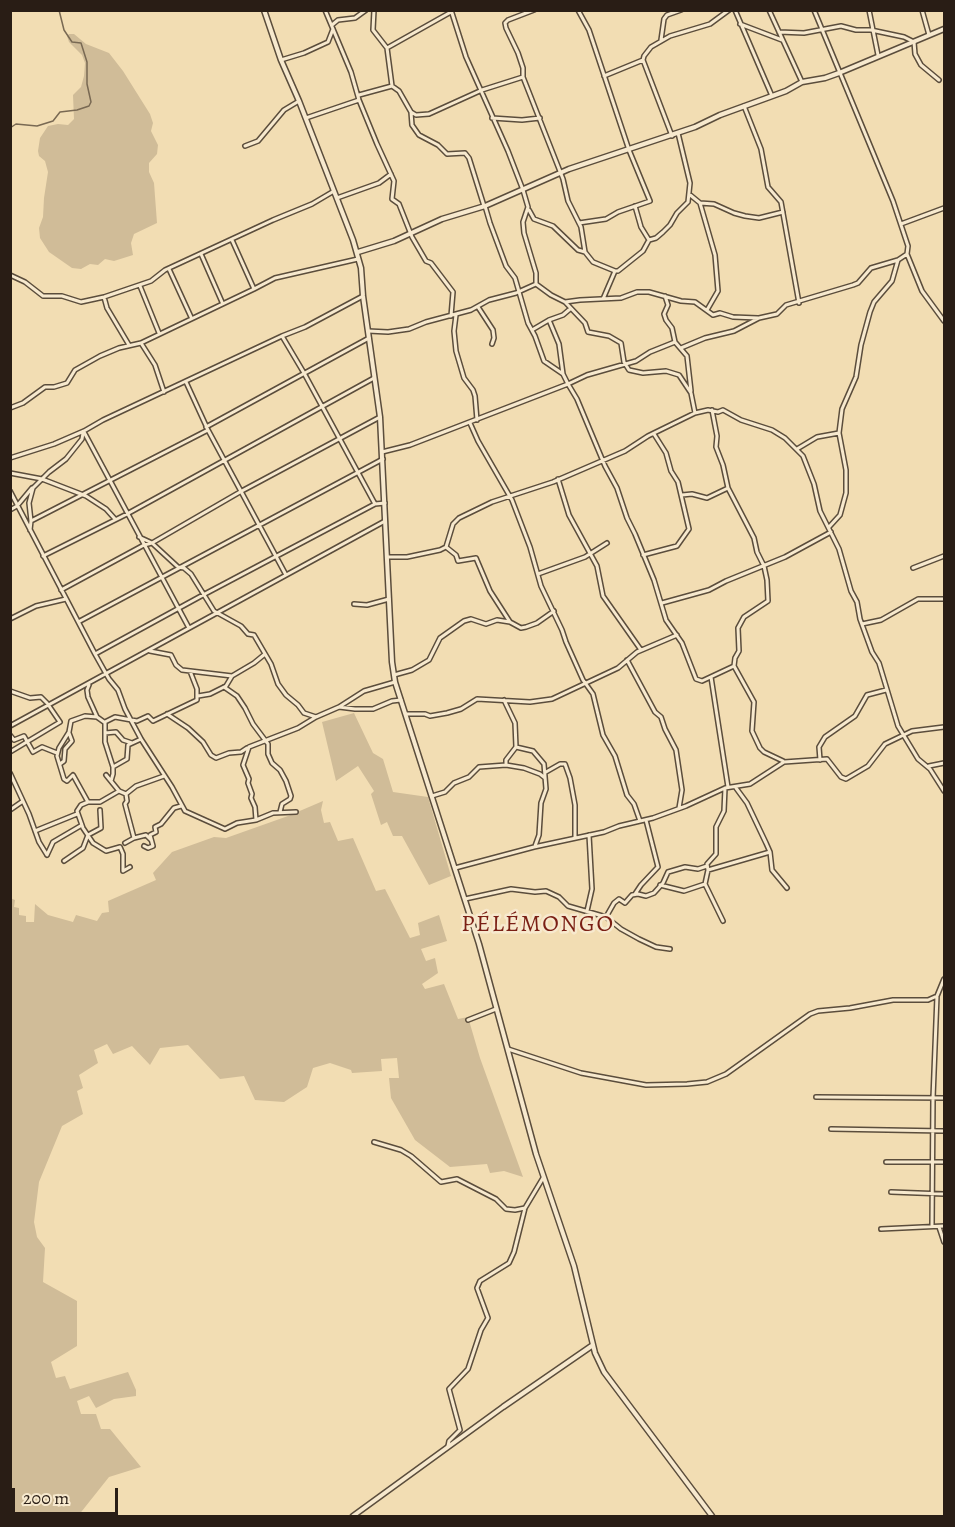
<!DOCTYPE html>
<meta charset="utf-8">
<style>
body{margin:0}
#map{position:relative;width:955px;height:1527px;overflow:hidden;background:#f2ddb3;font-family:Alegreya,serif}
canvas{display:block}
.frame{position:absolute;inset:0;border:12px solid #291d15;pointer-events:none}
.scale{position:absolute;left:12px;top:1488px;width:106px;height:27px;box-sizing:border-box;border:3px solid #291d15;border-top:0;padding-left:8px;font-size:18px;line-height:21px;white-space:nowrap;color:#291d15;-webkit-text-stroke:4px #f7e9ce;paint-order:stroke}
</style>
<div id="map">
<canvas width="955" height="1527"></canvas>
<div class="frame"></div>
<div class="scale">200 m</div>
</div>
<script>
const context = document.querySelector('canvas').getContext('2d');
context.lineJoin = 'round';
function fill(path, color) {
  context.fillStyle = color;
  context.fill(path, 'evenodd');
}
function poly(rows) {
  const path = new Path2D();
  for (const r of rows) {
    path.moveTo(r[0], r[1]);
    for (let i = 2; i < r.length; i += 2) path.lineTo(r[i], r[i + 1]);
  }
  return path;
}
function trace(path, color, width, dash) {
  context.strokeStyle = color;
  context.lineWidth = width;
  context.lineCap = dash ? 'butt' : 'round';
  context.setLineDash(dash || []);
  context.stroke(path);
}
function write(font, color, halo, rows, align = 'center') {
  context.font = font + ' Alegreya,serif';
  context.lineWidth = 5;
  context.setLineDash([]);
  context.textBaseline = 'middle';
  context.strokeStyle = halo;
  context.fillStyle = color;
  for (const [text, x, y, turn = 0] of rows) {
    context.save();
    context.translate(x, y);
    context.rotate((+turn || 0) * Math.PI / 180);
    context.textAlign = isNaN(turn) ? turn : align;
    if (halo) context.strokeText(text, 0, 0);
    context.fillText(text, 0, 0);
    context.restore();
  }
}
fill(poly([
 [69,34,74,34,86,44,109,53,123,71,150,114,153,123,151,131,158,145,157,154,149,163,149,172,154,183,157,223,134,234,131,243,133,255,114,261,105,259,98,265,90,264,81,269,72,268,49,252,40,238,39,228,43,217,44,198,48,172,45,161,39,156,38,151,40,138,48,126,58,124,68,125,74,119,73,95,81,87,84,76,85,63,82,55,69,42,67,36],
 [354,713,373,753,383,759,393,792,428,797,451,876,429,885,402,836,393,836,387,822,381,825,371,794,374,791,358,766,336,781,322,722],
 [323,801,321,810,324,823,330,822,338,841,353,838,376,891,385,889,410,938,420,935,418,923,439,915,447,941,421,949,426,961,435,958,438,973,422,984,425,989,444,984,458,1019,468,1017,480,1058,523,1177,504,1171,490,1173,487,1164,450,1167,415,1140,391,1098,389,1078,399,1078,397,1058,381,1059,382,1071,352,1073,351,1070,330,1063,313,1068,307,1087,284,1102,255,1100,244,1076,220,1079,188,1045,160,1048,150,1065,132,1046,113,1054,107,1044,94,1050,98,1063,79,1075,83,1088,77,1091,83,1114,62,1126,39,1182,34,1222,37,1237,45,1248,43,1282,77,1301,77,1346,51,1362,56,1378,65,1376,70,1389,128,1372,136,1390,136,1396,114,1399,96,1408,89,1396,77,1401,81,1414,96,1414,101,1429,110,1429,141,1467,109,1477,78,1516,11,1516,10,898,15,900,14,907,19,908,19,915,26,916,26,922,34,922,35,904,48,915,73,922,76,915,97,921,102,913,109,912,108,901,156,880,153,873,172,852,214,837,226,838,288,816]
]), '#d0bc98');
trace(poly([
 [10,128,16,124,37,126,53,121,60,112,77,110,89,106,91,102,87,84,87,62,81,43,72,42,64,30,59,10]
]), '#796953', 1.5);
const minor = poly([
 [325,10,351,72,359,100,377,144,394,181,392,199,399,204,412,237,426,261,431,263,453,292,451,316],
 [374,10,373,30,387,48],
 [451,10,466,57,508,151,523,190,528,207,523,222,524,233,536,273,536,284,551,295,565,302,585,323,588,332,609,336,621,343,624,362,629,370,643,373,666,371,679,375,691,393,695,413],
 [534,10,508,20,505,23,506,28,518,53,523,68,523,77,563,179,568,201,581,227,585,252,593,262,615,271],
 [578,10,589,30,629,150,650,201,618,212,606,219,579,223],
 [735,10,772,96],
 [769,10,802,82],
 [869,10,878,55],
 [922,10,929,35],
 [451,12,387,48,392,86,399,91,411,112,416,115,429,114,482,90,523,77],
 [740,24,782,40],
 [332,25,338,20,355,18,366,10],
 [779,32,804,33,841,26,856,30,871,30,904,37,914,42,915,54,921,65,939,80],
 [661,40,664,19,667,15,681,10],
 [281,60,304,53,328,42,333,29],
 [604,76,643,60],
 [359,95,392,86],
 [744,106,761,149,768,187,781,202,799,303],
 [411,112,412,125,419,135,438,145,447,154,465,153,469,158,484,206],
 [306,118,359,100],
 [492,118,522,120,540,118],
 [672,136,643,60,644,56,651,47,670,36,710,24,729,10],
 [245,146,258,141,284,110,299,101],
 [689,194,700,203,714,204,734,213,745,216,759,218,783,212],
 [337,198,379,183,391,174],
 [700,203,715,255,718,291,707,310],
 [485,206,490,223,506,266,515,278,528,323,535,336,544,361,563,374],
 [635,206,641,227,649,240],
 [529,210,534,219,553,226,578,250,585,252],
 [901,224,944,208],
 [649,240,656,238,663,232,670,225,677,213,688,202,690,183,678,133],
 [201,254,222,302],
 [907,254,922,291,944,321],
 [169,269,191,317],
 [10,275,25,282,43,296,62,296,81,302,104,297,151,281,165,270,273,220,312,204,334,191],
 [140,286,159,333],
 [254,289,275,278,358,259],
 [665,296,668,305,664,314,666,320,672,328,675,342,687,356,691,391],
 [104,297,107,308,129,345],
 [603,299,615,271,618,271,643,251,649,240],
 [565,302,580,300,621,298,637,292,649,292,681,301,695,302,713,315,720,313,733,317,758,318],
 [478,307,493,330,494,338,492,344],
 [456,315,454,331,456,351,464,378,473,390,475,396,477,420],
 [549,320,559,344,563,374,568,384,587,375,636,361,650,352,675,342],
 [532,330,549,320,563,315,570,309],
 [368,331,388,332,409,329,426,322,471,310,489,300,516,293,536,284],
 [282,336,304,373,375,504],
 [141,343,155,365,164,392],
 [681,348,705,338,734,331,759,318,777,314,786,305,853,285,858,283,871,268,898,260,907,254,908,246,893,201,814,10],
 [186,382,208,430,286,575],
 [10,408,23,403,45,387,54,387,67,383,75,370,100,356,119,348,141,343,254,289,232,240],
 [712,410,717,436,716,447,723,465,728,488,754,538,757,552,764,566,767,580,768,601,744,617,738,628,739,651,735,658,734,666,754,702,752,731,760,748,764,752,783,761],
 [470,423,478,441,512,500,530,547,541,586,562,630,566,642,583,680,593,694,603,735,615,756,627,795,634,804,640,821],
 [206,427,369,338],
 [84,432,189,628],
 [797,449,817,437,839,433],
 [382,452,410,445,568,384,577,399,605,466,617,488,627,518,635,534,654,580,666,620,682,643,696,679,702,681,734,666],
 [10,458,54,444,84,431,103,420,282,336,305,327,363,296],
 [10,473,42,479,86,496,106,509,115,519],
 [558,479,569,515,597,566,603,596,641,650],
 [10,491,95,654,109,679,118,690,125,709,141,739,172,787,185,811,225,829,237,823,256,820,273,813,296,812],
 [682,495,692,494,707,498,728,488],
 [10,510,17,506,32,488],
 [31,521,208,430],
 [829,527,840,515,846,493,846,470,839,433,842,409,856,377,861,345,870,312,874,302,892,281,898,260],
 [30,530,31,521,29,503,33,488,49,472,66,459,82,439,83,433],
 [139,537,152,543,178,567,184,568,191,574,214,611,241,626,248,634,254,635,271,664,278,684,286,695,298,705,304,713,316,717,339,707,364,691,395,682],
 [446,547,456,555,458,561,476,558,490,591,510,622,521,628,526,627,537,623,554,611],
 [643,555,677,546,689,529,678,482,671,471,666,453,654,434],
 [43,556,127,514,374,378],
 [388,557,407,557,440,550,446,547,453,524,459,518,492,502,553,482,625,451,648,436,695,413,708,410,718,412,723,410,741,420,772,430,785,438,803,456,814,484,820,511,839,549,851,591,857,602,860,619,872,652,879,663,898,726,918,759,930,769,944,791],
 [913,568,944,556],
 [538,574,585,557,607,543],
 [61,590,144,545,152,543,240,492,380,417],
 [662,603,709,590,726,581,785,557,831,532],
 [354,604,367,605,389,599],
 [10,619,36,606,66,599],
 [80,621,383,459],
 [862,624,881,620,918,599,944,599],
 [150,651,171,655,176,665,182,670,232,676,254,663,265,654],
 [95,654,203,595,375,504,385,503],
 [627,660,655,712,661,717,665,729,676,750,682,790,679,808],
 [394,675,412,670,429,660,440,638,464,621,471,619,486,624,497,620,510,622],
 [711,677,728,787],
 [89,685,87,690,88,697,97,717],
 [224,687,237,696,245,708,253,724,268,744,268,754,272,763,280,770,286,781,291,796,290,799,282,804,280,812],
 [10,691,30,698,41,697,47,703,60,722,10,752],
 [198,696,210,694,226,686,232,676],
 [504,700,515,723,516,747,533,751,544,764,546,789,541,803,539,835,535,846],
 [339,707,355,709,373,709,392,701,401,700],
 [167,714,188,728,203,742,211,755,216,758,229,753,241,752,247,748],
 [406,714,425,714,430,716,447,713,461,709,477,699,530,702,552,699,618,668,637,652,677,635],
 [104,722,97,717,85,716,71,721,69,732,59,748,57,756,64,779,67,781,73,775,88,802,100,802,119,791],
 [10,726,385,521],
 [105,733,116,732,123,740,132,743],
 [10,735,14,740,24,736,33,752,42,747,57,753],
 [820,760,819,747,825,737,855,716,867,695,886,690],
 [60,764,64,761,65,749,72,741,69,733],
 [506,765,524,768,540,774,545,778],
 [929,766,944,763],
 [113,767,105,742,105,722,115,717,137,721,148,716,153,721,197,700,197,689,190,671],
 [546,772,560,764,565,764,570,778,575,805,575,838],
 [10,773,29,814,39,842,47,855],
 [106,775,119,791,126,794,136,786,164,776],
 [111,781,113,774,113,767,127,759,128,745,141,739],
 [725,788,724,811,716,827,716,854,707,864,708,870,770,852],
 [736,788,747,803,766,843,770,852,772,870,787,888],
 [126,794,127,801,125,804,134,838,146,835,151,840],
 [432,796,445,792,454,783,469,777,479,767,506,765,506,760,516,747],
 [88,802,81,805,77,811,83,828,93,843,106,851,120,847,123,854,123,871,130,867],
 [10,810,23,801],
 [256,820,255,807,251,798,252,794,248,783,249,779,243,765,249,747,298,728,316,717],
 [35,831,77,814],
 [125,843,134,838],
 [144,846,148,848,153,846,150,835,156,832,155,827,161,824,174,808,181,806],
 [47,855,53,842,82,825],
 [64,861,83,848,88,835,101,828,100,810],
 [455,868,534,847,604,832,619,826,653,818,686,806,725,788,750,784,784,762,827,759,841,777,846,779,868,766,885,744,912,731,944,727],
 [705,884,708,870],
 [660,885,684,891,705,884,723,921],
 [635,894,641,885,658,867,646,820],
 [465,899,511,889,535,892,546,891,559,897,568,906,606,917,621,929,639,939,656,947,670,949],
 [587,911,592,889,589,835],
 [606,917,614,903,619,899,625,903,632,895,638,894,646,896,654,893,663,883,668,872,685,867,698,869,707,866],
 [468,1020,496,1009],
 [508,1049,581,1073,646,1085,687,1084,707,1082,726,1074,810,1014,818,1011,850,1008,893,1000,928,1000,937,996],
 [816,1097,944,1098],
 [831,1129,944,1131],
 [374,1142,401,1150,411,1156,441,1182,457,1179,496,1199,506,1209,515,1210,525,1208],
 [886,1162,944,1162],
 [891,1192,944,1194],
 [932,1226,933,1098,937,996,944,979],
 [939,1227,944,1242],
 [881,1229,944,1226],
 [448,1446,449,1441,460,1430,449,1389,468,1369,481,1330,488,1318,477,1288,480,1281,509,1263,514,1252,525,1208,543,1178]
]);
const tertiary = poly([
 [264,10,281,60,299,101,353,240,361,268,363,296,380,417,392,662,395,682,479,944,536,1154,574,1266,595,1353,604,1372,712,1516],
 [358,252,394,241,442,219,485,206,569,169,695,127,720,115,786,91,802,82,825,78,839,73,944,29],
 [353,1516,503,1407,593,1345]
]);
trace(minor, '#5b4d3c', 6);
trace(tertiary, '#5b4d3c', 7);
trace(minor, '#f7e9ce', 3);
trace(tertiary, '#f7e9ce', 4);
context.letterSpacing = '1.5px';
write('24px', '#7a1f14', '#f7e9ce', [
 ["PÉLÉMONGO",538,925]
]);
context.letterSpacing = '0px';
</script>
